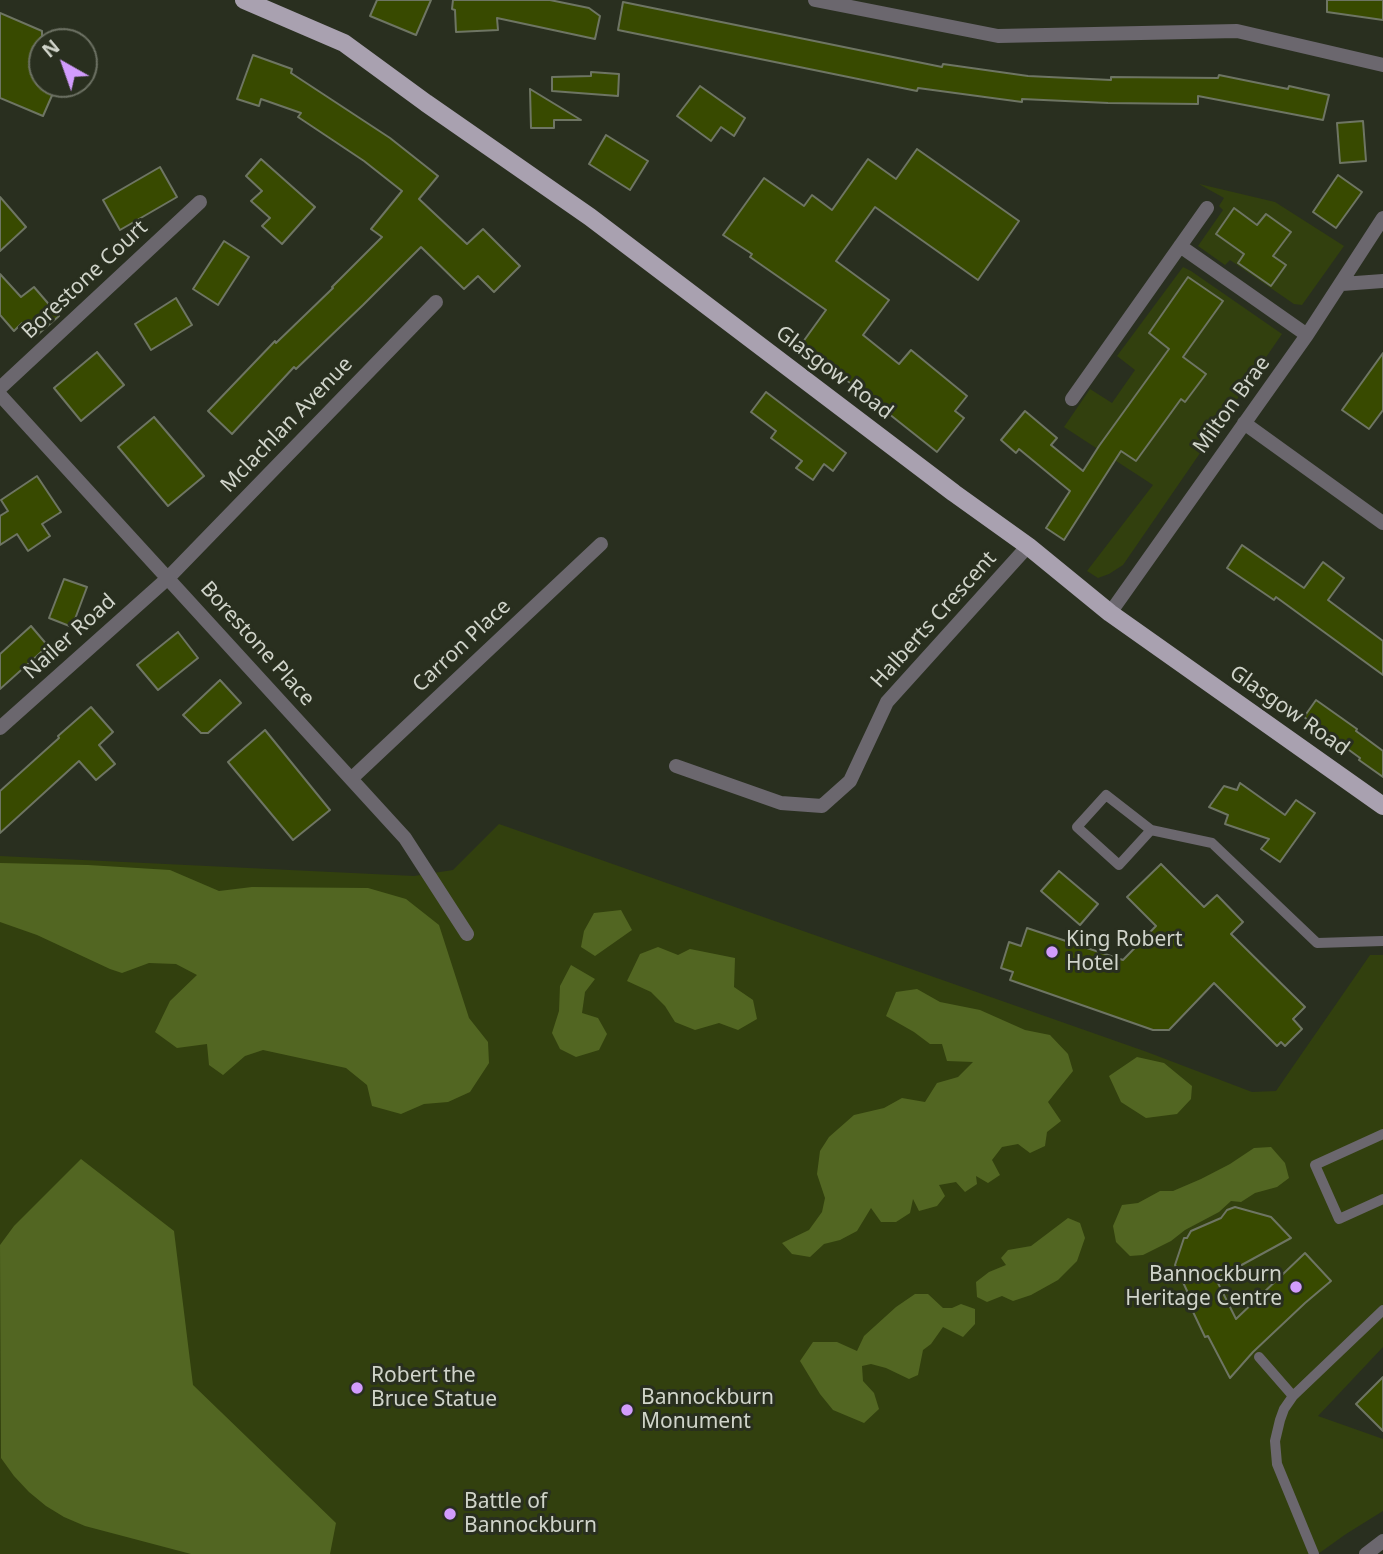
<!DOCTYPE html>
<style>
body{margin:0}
#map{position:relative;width:1383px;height:1554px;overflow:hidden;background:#292f1f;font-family:"Noto Sans",sans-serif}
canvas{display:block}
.north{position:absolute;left:28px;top:28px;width:70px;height:70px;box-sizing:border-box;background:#292f1f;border:2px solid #6c7163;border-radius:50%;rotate:320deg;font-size:19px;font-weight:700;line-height:28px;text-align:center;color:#d0d4ca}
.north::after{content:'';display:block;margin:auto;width:24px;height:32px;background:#d29cfd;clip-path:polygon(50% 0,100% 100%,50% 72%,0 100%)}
</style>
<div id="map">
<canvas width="1383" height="1554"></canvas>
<div class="north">N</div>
</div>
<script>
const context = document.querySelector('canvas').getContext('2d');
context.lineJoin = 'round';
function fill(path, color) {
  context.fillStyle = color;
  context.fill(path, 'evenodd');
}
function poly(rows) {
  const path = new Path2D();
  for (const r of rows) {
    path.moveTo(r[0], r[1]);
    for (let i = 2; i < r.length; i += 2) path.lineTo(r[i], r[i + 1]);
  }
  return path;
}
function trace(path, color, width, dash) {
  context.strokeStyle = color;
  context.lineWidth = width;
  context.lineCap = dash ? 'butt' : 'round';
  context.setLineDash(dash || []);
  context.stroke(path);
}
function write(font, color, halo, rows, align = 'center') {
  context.font = font + ' "Noto Sans",sans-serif';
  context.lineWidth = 6;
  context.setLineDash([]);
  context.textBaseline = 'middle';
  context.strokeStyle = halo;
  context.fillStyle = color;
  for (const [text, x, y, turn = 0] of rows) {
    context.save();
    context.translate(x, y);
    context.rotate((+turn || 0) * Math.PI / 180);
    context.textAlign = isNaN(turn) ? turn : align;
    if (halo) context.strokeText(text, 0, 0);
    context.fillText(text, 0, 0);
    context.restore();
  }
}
fill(poly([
 [1199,184,1275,202,1344,246,1302,305,1294,304,1230,260,1225,265,1198,246,1223,210,1219,206,1224,198],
 [1183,267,1191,271,1282,334,1123,565,1109,574,1098,578,1087,571,1153,485,1064,427,1090,389,1112,403,1135,370,1117,356],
 [499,824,1147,1052,1252,1092,1276,1091,1370,955,1383,955,1383,1347,1318,1416,1383,1439,1383,1511,1346,1534,1318,1554,0,1554,0,856,414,876,453,870]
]), '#32400e');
fill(poly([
 [0,863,88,865,170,870,219,891,252,887,368,888,406,899,439,925,469,1018,488,1042,489,1063,470,1092,448,1102,424,1104,401,1114,372,1106,367,1085,346,1068,263,1050,245,1056,223,1075,209,1065,207,1044,177,1048,155,1032,170,1001,197,975,176,964,149,963,122,973,110,969,37,935,0,922],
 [621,910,632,930,595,956,581,947,584,931,594,913],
 [658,947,678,955,690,949,735,958,734,987,753,1000,757,1019,738,1030,719,1023,695,1030,675,1022,665,1006,651,992,627,981,640,954],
 [571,965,595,979,585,992,582,1013,598,1018,607,1034,599,1050,576,1057,560,1049,552,1033,559,1011,560,986],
 [917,989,940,1002,980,1010,1025,1030,1050,1035,1068,1054,1073,1071,1048,1102,1061,1121,1047,1132,1045,1146,1030,1153,1018,1144,1002,1147,992,1160,1000,1175,988,1183,976,1176,977,1184,965,1192,956,1182,939,1185,945,1196,937,1206,919,1211,913,1199,910,1213,896,1222,881,1222,871,1208,857,1231,840,1240,824,1244,810,1257,792,1254,782,1243,809,1230,822,1212,825,1198,817,1174,820,1151,829,1137,854,1115,884,1108,902,1098,925,1102,937,1083,958,1077,973,1062,947,1061,942,1044,930,1044,914,1032,886,1016,896,992],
 [1137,1057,1164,1063,1192,1086,1191,1099,1177,1114,1146,1118,1121,1102,1109,1076],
 [1271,1147,1285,1163,1289,1178,1277,1187,1255,1193,1241,1202,1231,1201,1219,1212,1185,1230,1171,1241,1143,1255,1130,1256,1116,1242,1113,1226,1122,1205,1138,1203,1160,1191,1173,1191,1201,1179,1230,1164,1254,1148],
 [81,1159,174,1231,193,1385,336,1523,330,1554,191,1554,85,1526,64,1517,46,1506,29,1492,14,1476,1,1458,0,1245,14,1226],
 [1068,1218,1080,1223,1085,1238,1077,1261,1058,1280,1031,1295,1013,1301,1002,1296,987,1302,977,1297,976,1282,989,1272,1006,1265,1001,1258,1008,1250,1031,1246],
 [915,1294,928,1294,943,1308,952,1308,961,1304,975,1309,975,1324,963,1337,943,1327,931,1344,923,1350,918,1375,909,1379,886,1368,871,1364,862,1366,863,1381,874,1393,879,1409,864,1423,833,1410,820,1394,800,1361,813,1342,837,1342,857,1351,864,1336,896,1307]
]), '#526622');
const building = poly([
 [377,0,431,0,416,35,370,16,377,0],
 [453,0,550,0,589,8,600,16,595,39,497,18,498,30,456,32,455,10,452,9,453,0],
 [1327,0,1383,0,1383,20,1327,12,1327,0],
 [623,2,942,67,943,64,1028,76,1111,80,1111,77,1218,78,1219,75,1288,89,1289,86,1329,95,1323,120,1198,96,1198,104,1108,103,1022,99,1022,102,918,88,917,91,618,30,623,2],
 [0,13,42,31,42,84,57,84,43,116,0,98,0,13],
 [253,55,292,69,291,73,390,138,438,176,419,199,467,244,483,229,520,266,494,292,478,276,464,289,421,247,363,305,296,369,294,367,232,434,208,411,275,341,276,343,333,288,332,287,382,237,371,229,402,191,364,161,298,117,301,113,261,99,259,106,237,99,253,55],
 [591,72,619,74,618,96,552,91,552,77,591,76,591,72],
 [700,86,745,118,734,136,721,127,711,141,677,116,700,86],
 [530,89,581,120,554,120,554,128,531,128,530,89],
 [1363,121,1366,161,1340,163,1337,123,1363,121],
 [606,135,648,161,630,190,589,164,606,135],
 [917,149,1019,221,978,280,875,207,836,261,889,300,863,335,899,364,911,350,967,396,955,411,964,418,937,452,845,379,800,346,826,310,750,257,752,254,723,235,764,178,804,206,812,195,832,210,868,159,896,179,917,149],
 [261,159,315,207,282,244,262,226,270,218,251,201,262,191,246,176,261,159],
 [160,167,177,197,120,230,103,200,160,167],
 [1338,175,1362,192,1336,228,1313,212,1338,175],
 [0,197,26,227,0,251,0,197],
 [1234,208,1257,225,1266,214,1291,232,1273,256,1286,265,1271,286,1238,263,1244,254,1216,234,1234,208],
 [224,241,249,257,218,305,193,289,224,241],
 [0,274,21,297,34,287,59,316,35,337,22,323,14,331,0,315,0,274],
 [1188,277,1223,301,1183,357,1206,374,1185,402,1181,399,1136,461,1121,451,1064,540,1046,528,1070,491,1019,449,1016,453,1001,440,1025,411,1057,438,1051,445,1083,471,1099,446,1169,349,1149,333,1188,277],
 [176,298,192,325,151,350,135,324,176,298],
 [97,352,124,385,81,421,54,388,97,352],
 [1383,353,1383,410,1369,429,1342,410,1383,353],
 [766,392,846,453,833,471,824,464,813,480,796,468,802,461,771,438,776,431,751,412,766,392],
 [154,417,204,476,168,506,118,447,154,417],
 [37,476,61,512,42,524,50,536,28,551,17,534,0,545,0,516,8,511,1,500,37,476],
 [1242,545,1304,588,1323,562,1344,578,1328,600,1383,641,1383,675,1276,597,1274,600,1227,568,1242,545],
 [64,579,87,587,72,627,49,618,64,579],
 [31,626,48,646,0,689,0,654,31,626],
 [178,632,198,658,158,690,137,665,178,632],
 [220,680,241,703,208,733,201,733,183,715,220,680],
 [1316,700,1357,729,1356,731,1383,751,1383,777,1359,760,1360,758,1304,717,1316,700],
 [91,707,113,732,99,745,115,764,96,780,79,761,0,833,0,791,59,738,58,736,91,707],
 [265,730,330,810,293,840,228,762,265,730],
 [1240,783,1285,815,1296,800,1315,813,1280,862,1261,849,1269,839,1225,824,1228,815,1209,807,1224,786,1237,790,1240,783],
 [1161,864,1204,907,1217,895,1243,922,1231,934,1305,1007,1293,1019,1302,1029,1285,1046,1281,1042,1277,1046,1214,983,1169,1030,1153,1030,1010,980,1013,972,1001,968,1009,942,1021,946,1027,928,1123,960,1156,926,1127,897,1161,864],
 [1059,871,1098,904,1080,925,1041,891,1059,871],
 [1235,1207,1271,1217,1291,1238,1216,1279,1236,1319,1305,1253,1331,1281,1305,1303,1253,1352,1230,1378,1208,1336,1205,1337,1185,1295,1188,1293,1175,1265,1184,1238,1187,1238,1191,1231,1221,1218,1227,1210,1235,1207],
 [1383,1377,1383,1431,1356,1404,1383,1377]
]);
fill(building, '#384a00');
trace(building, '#6e7563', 2);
trace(poly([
 [1151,830,1119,865,1077,827,1106,795,1151,830,1212,843,1317,943,1383,941],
 [1383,1134,1315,1165,1339,1219,1383,1199],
 [1259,1357,1293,1396],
 [1314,1554,1277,1464,1275,1441,1280,1420,1284,1409,1293,1396,1383,1310]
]), '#6b676e', 10);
trace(poly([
 [815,0,998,36,1237,31,1383,65],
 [1180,246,1307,335],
 [1342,284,1383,281],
 [0,388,200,202],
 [0,395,405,838,467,934],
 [1072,399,1207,208],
 [1244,423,1383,523],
 [1110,613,1307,335,1383,218],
 [0,728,168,578,436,302],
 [676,766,781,803,822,806,850,781,887,702,1028,546],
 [351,779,601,544],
 [1366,1554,1383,1541]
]), '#6b676e', 14);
trace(poly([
 [244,0,344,43,426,103,590,217,954,493,1028,546,1110,613,1383,806]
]), '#a9a1b0', 18);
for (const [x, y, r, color] of [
 [1052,952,7,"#d29cfd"],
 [1296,1287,7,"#d29cfd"],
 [357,1388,7,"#d29cfd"],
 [627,1410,7,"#d29cfd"],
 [450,1514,7,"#d29cfd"]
]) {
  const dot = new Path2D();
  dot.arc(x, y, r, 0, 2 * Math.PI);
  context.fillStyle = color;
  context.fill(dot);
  trace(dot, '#292f1f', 2.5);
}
write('21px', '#d0d4ca', '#292f1f', [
 ["Borestone Court",85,280,-43],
 ["Glasgow Road",834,373,37],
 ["Milton Brae",1232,405,-54],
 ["Mclachlan Avenue",287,425,-46],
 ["Halberts Crescent",934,620,-48],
 ["Nailer Road",70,637,-42],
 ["Borestone Place",257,644,48],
 ["Carron Place",462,646,-43],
 ["Glasgow Road",1289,711,35]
]);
write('21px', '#d0d4ca', '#292f1f', [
 ["King Robert",1066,940],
 ["Hotel",1066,964],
 ["Bannockburn",1282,1275,"right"],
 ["Heritage Centre",1282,1299,"right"],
 ["Robert the",371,1376],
 ["Bruce Statue",371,1400],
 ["Bannockburn",641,1398],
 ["Monument",641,1422],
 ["Battle of",464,1502],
 ["Bannockburn",464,1526]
], 'left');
</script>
